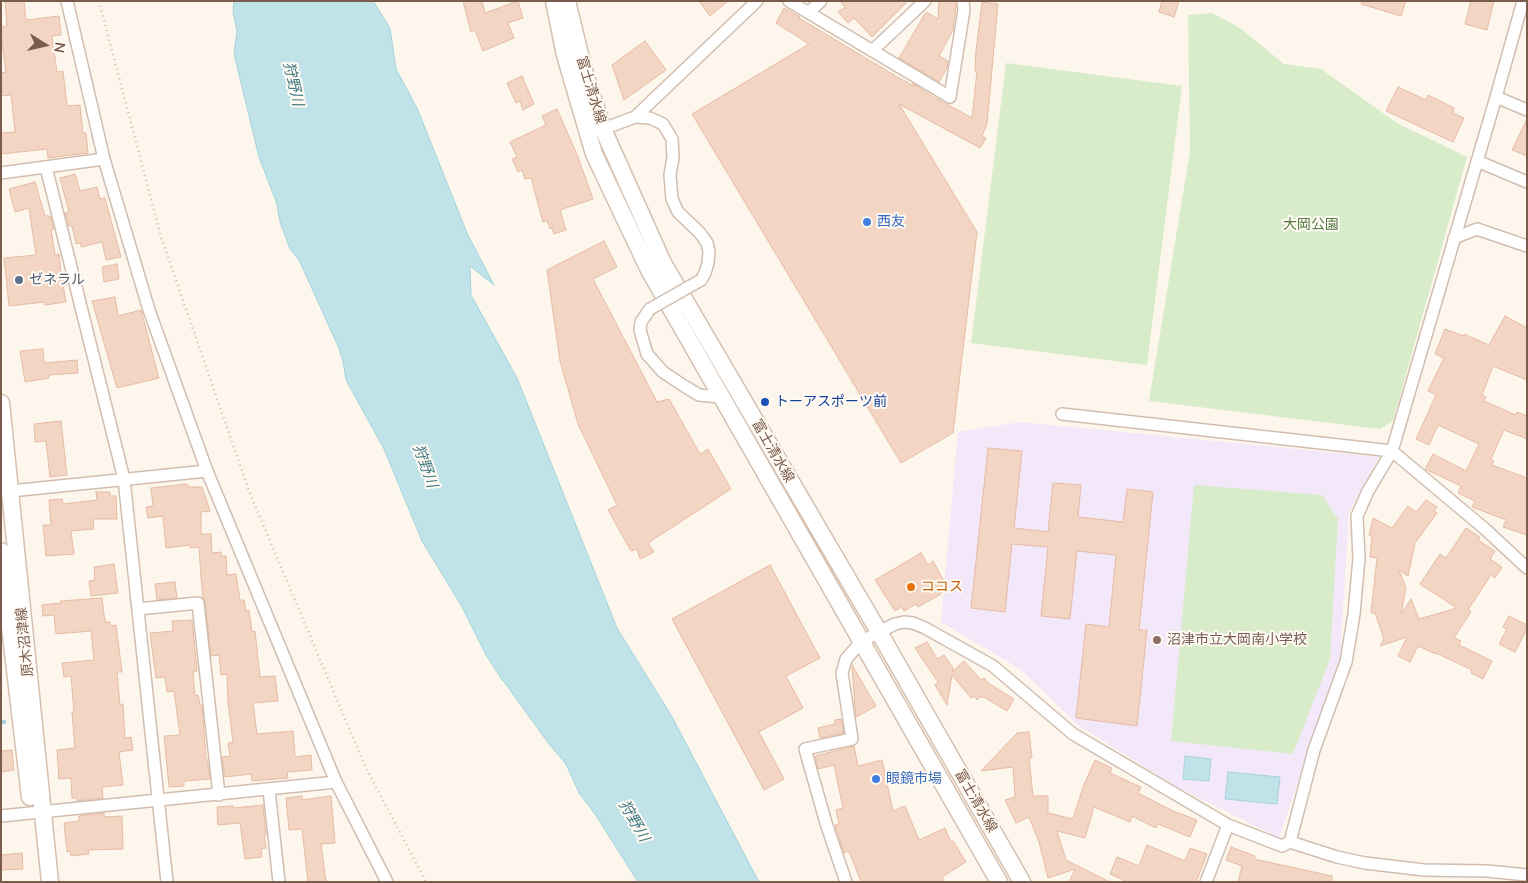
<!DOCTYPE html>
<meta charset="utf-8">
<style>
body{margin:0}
#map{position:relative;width:1528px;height:883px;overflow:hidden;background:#fdf6ec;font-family:Mulish,sans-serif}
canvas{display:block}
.frame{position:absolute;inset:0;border:2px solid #7a5c4d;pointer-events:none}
.north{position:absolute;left:20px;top:20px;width:50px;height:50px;-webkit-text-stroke:4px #fffaf3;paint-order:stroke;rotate:100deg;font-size:14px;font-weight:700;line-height:20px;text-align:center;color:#7a5c4d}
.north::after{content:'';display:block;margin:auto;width:18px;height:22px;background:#7a5c4d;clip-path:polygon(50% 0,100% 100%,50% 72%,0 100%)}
</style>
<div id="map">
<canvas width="1528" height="883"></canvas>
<div class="frame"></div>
<div class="north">N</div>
</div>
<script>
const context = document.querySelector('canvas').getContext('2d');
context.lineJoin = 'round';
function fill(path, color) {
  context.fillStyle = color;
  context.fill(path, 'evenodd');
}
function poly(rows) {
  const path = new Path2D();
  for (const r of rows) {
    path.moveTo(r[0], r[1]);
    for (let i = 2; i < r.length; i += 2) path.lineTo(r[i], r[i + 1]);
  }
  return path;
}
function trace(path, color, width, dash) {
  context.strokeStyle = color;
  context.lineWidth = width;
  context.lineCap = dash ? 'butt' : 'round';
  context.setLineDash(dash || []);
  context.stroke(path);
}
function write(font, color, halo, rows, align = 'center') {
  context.font = font + ' Mulish,"Noto Sans JP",sans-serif';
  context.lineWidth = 4;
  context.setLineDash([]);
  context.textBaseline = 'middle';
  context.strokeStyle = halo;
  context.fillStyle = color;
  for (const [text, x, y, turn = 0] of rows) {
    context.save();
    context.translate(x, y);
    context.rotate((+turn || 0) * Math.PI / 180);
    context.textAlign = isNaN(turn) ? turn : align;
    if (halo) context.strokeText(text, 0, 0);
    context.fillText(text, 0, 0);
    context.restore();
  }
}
fill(poly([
 [1020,422,1379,457,1349,512,1340,658,1279,838,1175,786,1078,725,1020,669,941,622,958,432]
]), '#f3e8fa');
fill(poly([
 [1212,13,1240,28,1284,64,1321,69,1397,123,1467,157,1393,421,1380,429,1149,401,1190,151,1188,15],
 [1006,63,1182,86,1147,365,971,343],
 [1194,485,1322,495,1338,519,1330,659,1293,754,1171,741]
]), '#d8ecc9');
const water = poly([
 [234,1,373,1,390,28,396,69,417,108,467,233,494,285,470,266,471,295,517,378,617,628,671,715,759,882,638,882,595,814,579,793,566,764,549,744,505,683,502,680,486,655,461,605,422,541,384,449,346,380,343,361,338,346,299,260,290,249,280,222,277,204,259,157,234,54,237,31,233,12,234,1],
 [1185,756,1211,759,1209,781,1183,779,1185,756],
 [1228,772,1280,777,1277,804,1225,799,1228,772]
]);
fill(water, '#bfe3e8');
trace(water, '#a5d3da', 1);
trace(poly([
 [1,722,4,722]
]), '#a5d3da', 4.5);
const building = poly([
 [5,1,24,1,26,20,59,16,61,35,52,36,57,72,63,71,67,106,80,105,83,133,86,133,88,153,48,158,47,149,1,154,1,133,15,132,11,95,1,96,1,73,6,72,1,35,1,27,7,26,5,1],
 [463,1,482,1,485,13,518,1,523,18,508,23,514,38,483,51,475,30,471,32,463,1],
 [699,1,728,1,710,16,699,1],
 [840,1,908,1,872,37,854,18,848,23,838,12,845,7,840,1],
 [939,1,956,1,956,7,953,30,939,56,948,61,947,68,939,82,899,58,926,12,938,19,939,1],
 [1162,1,1179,1,1174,17,1159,12,1162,1],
 [1362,1,1406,1,1401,16,1361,4,1362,1],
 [1471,1,1494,1,1487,30,1465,24,1471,1],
 [982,2,998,4,987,124,982,136,986,138,980,148,899,104,977,232,953,433,901,463,692,114,809,44,776,23,784,8,800,17,799,18,889,72,915,87,912,83,932,96,972,118,977,71,975,71,976,51,982,2],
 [645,41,666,70,624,100,612,65,645,41],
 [522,76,534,104,523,110,520,101,516,103,507,83,522,76],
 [1398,87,1426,100,1428,95,1454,108,1453,113,1464,118,1453,142,1386,111,1398,87],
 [557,109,578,157,593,199,560,210,566,230,554,234,552,228,550,229,547,220,543,222,531,178,525,179,522,170,518,172,512,159,517,157,510,142,546,125,542,116,557,109],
 [1527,119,1527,156,1512,150,1527,119],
 [75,174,80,191,97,187,100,199,105,198,121,257,106,260,102,242,81,247,81,243,76,244,72,226,69,226,65,213,69,212,60,178,75,174],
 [35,182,45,216,50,216,54,229,51,229,55,255,59,254,61,274,65,273,67,285,63,285,66,302,45,305,45,302,9,306,4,258,36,255,29,208,15,212,9,189,35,182],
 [604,241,617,267,593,279,657,402,669,399,700,454,708,449,731,489,648,543,654,552,640,559,637,549,631,551,608,510,617,505,578,424,560,361,547,270,604,241],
 [117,264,119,279,104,282,102,267,117,264],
 [115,297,118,316,141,310,159,378,117,388,92,301,115,297],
 [1505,316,1527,328,1527,380,1493,366,1482,395,1486,397,1484,401,1516,415,1517,412,1527,416,1527,439,1504,430,1491,459,1494,461,1492,465,1527,478,1527,535,1503,527,1506,520,1472,507,1475,501,1458,493,1461,486,1425,469,1433,454,1466,471,1479,444,1438,425,1429,445,1416,439,1436,395,1428,391,1444,358,1435,354,1445,329,1464,336,1464,334,1489,345,1505,316],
 [43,349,44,363,77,360,78,373,48,375,49,378,25,382,20,351,43,349],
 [61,421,67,475,50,477,46,441,35,442,34,424,61,421],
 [988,448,1022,451,1014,528,1048,532,1053,483,1081,485,1078,517,1123,522,1127,489,1153,492,1139,630,1147,630,1137,726,1076,718,1086,624,1109,627,1116,555,1077,551,1070,619,1041,616,1048,547,1012,544,1005,612,971,608,988,448],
 [186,484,190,487,202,487,210,511,201,512,201,534,211,534,212,553,221,552,221,556,226,556,227,575,236,574,240,600,244,600,246,611,249,610,252,632,255,631,260,677,275,676,278,701,253,703,257,734,293,731,295,757,311,755,312,770,287,772,288,778,252,781,251,774,225,777,222,757,230,756,228,743,233,742,228,702,227,674,221,675,219,655,211,656,205,602,203,598,201,576,199,547,190,548,190,545,166,548,163,516,148,518,146,507,153,506,151,488,186,484],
 [96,492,110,492,110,496,116,496,117,519,93,519,94,529,71,531,74,554,46,556,43,525,51,525,49,500,62,499,63,504,97,500,96,492],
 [1426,500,1437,507,1434,511,1437,513,1415,543,1408,576,1399,570,1406,588,1401,614,1411,599,1419,619,1457,608,1420,584,1440,554,1446,558,1466,528,1480,537,1478,540,1495,551,1490,559,1502,567,1495,578,1491,575,1468,610,1471,612,1454,638,1461,641,1459,645,1492,661,1483,679,1471,673,1472,670,1436,653,1436,654,1418,646,1410,662,1398,656,1407,637,1380,646,1384,639,1375,613,1371,613,1377,558,1370,557,1372,536,1369,535,1373,518,1392,528,1408,506,1416,512,1426,500],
 [921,553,928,565,933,561,943,579,941,594,918,607,916,604,904,611,901,607,895,611,875,580,921,553],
 [114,564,118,593,91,596,89,581,95,580,94,567,114,564],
 [770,565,820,658,786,676,803,708,759,732,784,779,764,790,672,619,770,565],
 [175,582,177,598,157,600,155,584,175,582],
 [102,598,105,622,110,622,110,626,116,625,122,672,117,672,120,705,123,704,125,738,131,737,133,750,119,752,123,785,102,787,103,798,77,801,77,798,72,798,71,778,59,779,57,750,75,748,72,712,74,712,71,676,64,677,62,663,94,660,91,631,56,634,54,615,43,616,42,605,61,603,60,601,102,598],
 [1509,616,1527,625,1527,629,1515,652,1499,644,1507,629,1503,627,1509,616],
 [192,620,197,671,193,672,195,696,198,695,200,705,202,705,206,759,207,759,210,779,184,781,184,786,169,787,164,736,180,735,174,691,167,692,165,677,156,678,150,633,173,631,172,621,192,620],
 [927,642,937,659,944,655,953,668,952,672,964,661,981,680,984,678,988,683,1014,699,1007,711,984,697,983,698,981,696,977,700,974,696,971,698,952,675,947,705,935,685,938,682,915,648,927,642],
 [852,665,876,706,856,717,855,707,852,665],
 [841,719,844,733,820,738,818,728,835,724,835,720,841,719],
 [1029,732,1032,758,1029,758,1033,796,1048,796,1048,813,1073,819,1083,787,1095,760,1112,768,1110,773,1141,787,1138,793,1173,811,1197,820,1190,837,1158,824,1156,828,1132,816,1130,822,1094,807,1085,838,1057,831,1066,860,1110,882,1069,882,1075,869,1048,878,1039,842,1029,817,1016,823,1005,800,1015,797,1013,767,981,771,1017,733,1029,732],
 [854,746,858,766,882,760,893,811,905,806,919,840,945,828,951,842,953,841,966,862,942,877,944,882,861,882,849,851,844,853,835,825,839,824,836,810,843,808,834,765,818,769,815,756,854,746],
 [12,750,14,770,1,772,1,751,12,750],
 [302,796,302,800,331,796,335,843,321,844,326,882,308,882,302,829,289,830,286,798,302,796],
 [263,805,266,836,264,836,266,848,261,849,262,857,245,859,240,823,218,825,217,807,233,806,233,808,263,805],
 [104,813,104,817,122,816,123,849,88,850,89,854,71,856,70,851,67,852,64,823,79,821,79,816,104,813],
 [1147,845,1185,861,1190,848,1207,854,1196,882,1128,882,1110,874,1117,857,1139,866,1147,845],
 [1231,847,1255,856,1254,859,1332,876,1332,882,1238,882,1242,866,1226,860,1231,847],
 [22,853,23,869,1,870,1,855,22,853]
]);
fill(building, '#f3d5c3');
trace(building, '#e6bba3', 1);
const street = poly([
 [67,1,104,159,149,310,207,471,336,782,387,882],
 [789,1,950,97,964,10,963,1],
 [809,12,821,1],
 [872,51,925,1],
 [1496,97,1527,110],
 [635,117,650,118,663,124,672,139,673,157,670,175,672,199,678,212,700,233,707,243,709,251,708,263,705,273,701,280],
 [603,129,635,117,757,1],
 [1477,161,1527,182],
 [46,167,124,479,167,882],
 [1,173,104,159],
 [1454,238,1477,229,1527,246],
 [650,309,641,322,640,330,647,354,663,372,684,386,699,395,720,397],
 [1062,414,1392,451,1485,529,1527,568],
 [1,492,207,471],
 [138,609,198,603,219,795],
 [269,790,279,882],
 [1,816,336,782],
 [1290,842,1314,750,1346,662,1354,614,1359,558,1357,516,1368,491,1392,451,1496,97,1523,1],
 [846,882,826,823,805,749,852,739,842,673,846,659,861,642,879,632,895,624,904,622,913,623,925,628,993,666,1073,734,1228,825,1282,846,1290,842,1337,857,1365,863,1424,870,1487,871,1527,875],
 [1206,882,1228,825]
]);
const secondary = poly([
 [554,1,565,55,594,154,649,270,999,882],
 [567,1,584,71,603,129,663,263,879,632,1022,882],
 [1,403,50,882],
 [1,551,30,797]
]);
trace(street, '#d1beb0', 14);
trace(secondary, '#d6c0b0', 19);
trace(poly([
 [99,1,161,237,249,491,364,764,426,882]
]), '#d9b8a5', 2.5, [1, 4]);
trace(street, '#fff', 11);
trace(secondary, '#fff', 16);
const streetBridge = poly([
 [650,309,701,280]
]);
trace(streetBridge, '#d1beb0', 14, []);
trace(streetBridge, '#fff', 11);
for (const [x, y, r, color] of [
 [867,222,5,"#3f7fe0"],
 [19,280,5,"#5c6f8a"],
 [765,402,5,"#1a4fb4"],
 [911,587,5,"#e8710a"],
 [1157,640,5,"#8d6e63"],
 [876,779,5,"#3f7fe0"]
]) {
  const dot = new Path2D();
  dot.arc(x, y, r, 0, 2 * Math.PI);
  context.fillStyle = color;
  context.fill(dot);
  trace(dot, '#fffaf3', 2);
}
write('14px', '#7a5c4d', '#fffaf3', [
 ["富士清水線",591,90,73],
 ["富士清水線",773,451,60],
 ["原木沼津線",25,642,-96],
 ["富士清水線",976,801,60]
]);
write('14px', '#366cbe', '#fffaf3', [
 ["西友",877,222],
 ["眼鏡市場",886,779]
], 'left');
write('14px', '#537a41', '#fffaf3', [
 ["大岡公園",1311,225]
]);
write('14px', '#4e5e75', '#fffaf3', [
 ["ゼネラル",29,280]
], 'left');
write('14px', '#164399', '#fffaf3', [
 ["トーアスポーツ前",775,402]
], 'left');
write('14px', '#c56008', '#fffaf3', [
 ["ココス",921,587]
], 'left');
write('14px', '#785e54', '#fffaf3', [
 ["沼津市立大岡南小学校",1167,640]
], 'left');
write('italic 15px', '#437c86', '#fffaf3', [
 ["狩野川",293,84,77],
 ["狩野川",425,466,70],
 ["狩野川",634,821,60]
]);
</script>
